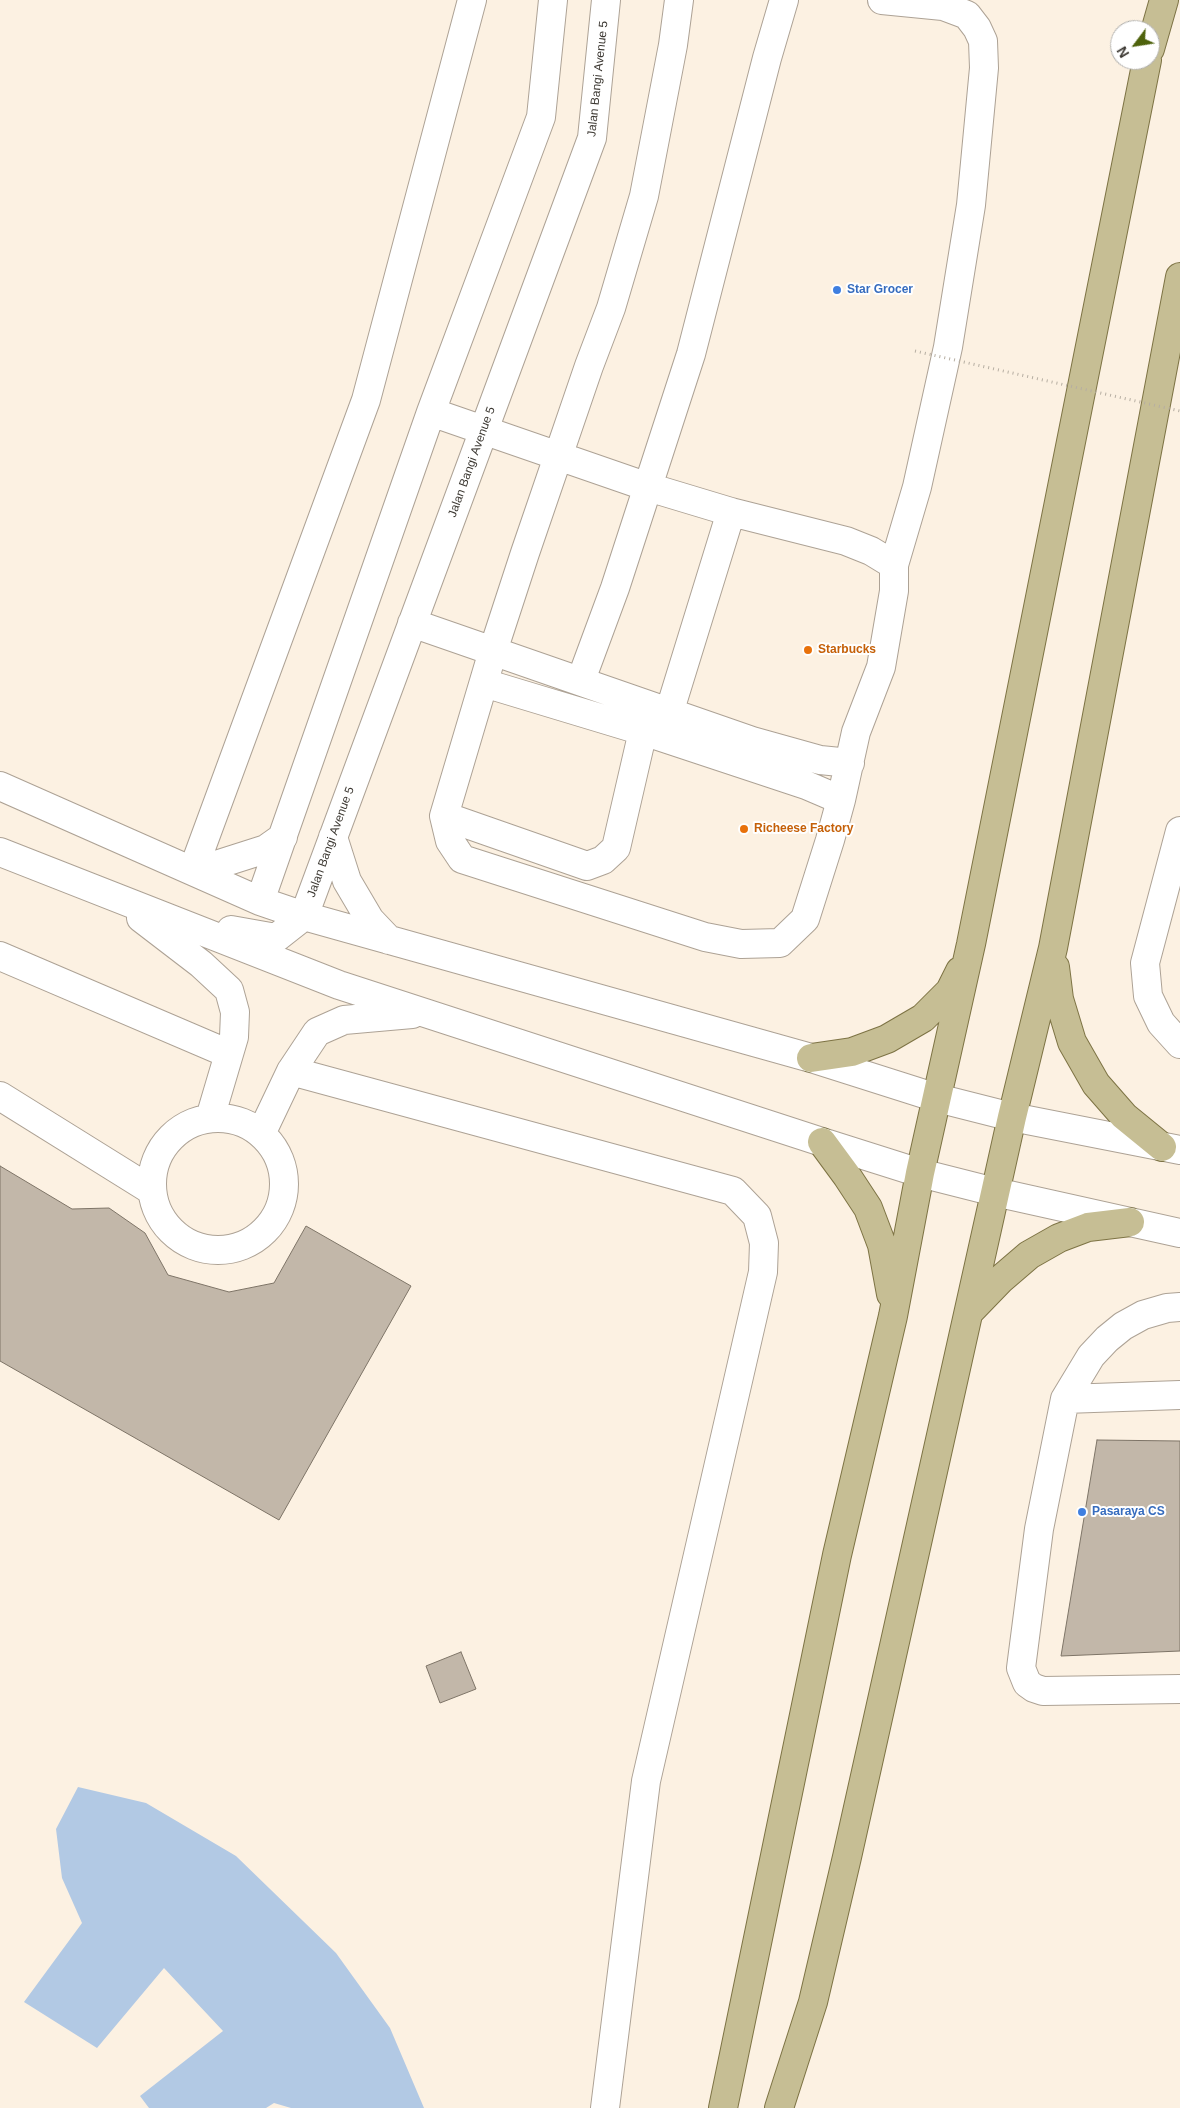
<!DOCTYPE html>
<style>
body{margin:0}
#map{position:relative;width:1180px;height:2108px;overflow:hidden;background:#fcf1e2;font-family:Arial,sans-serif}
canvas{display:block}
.north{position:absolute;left:1110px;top:20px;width:50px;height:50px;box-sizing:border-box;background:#fff;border:1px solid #b1b0ad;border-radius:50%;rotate:239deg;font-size:14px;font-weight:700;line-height:20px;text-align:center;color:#3d3933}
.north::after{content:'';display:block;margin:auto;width:18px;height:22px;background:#4e620c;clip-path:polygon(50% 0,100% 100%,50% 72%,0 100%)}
</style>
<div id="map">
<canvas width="1180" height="2108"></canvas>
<div class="north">N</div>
</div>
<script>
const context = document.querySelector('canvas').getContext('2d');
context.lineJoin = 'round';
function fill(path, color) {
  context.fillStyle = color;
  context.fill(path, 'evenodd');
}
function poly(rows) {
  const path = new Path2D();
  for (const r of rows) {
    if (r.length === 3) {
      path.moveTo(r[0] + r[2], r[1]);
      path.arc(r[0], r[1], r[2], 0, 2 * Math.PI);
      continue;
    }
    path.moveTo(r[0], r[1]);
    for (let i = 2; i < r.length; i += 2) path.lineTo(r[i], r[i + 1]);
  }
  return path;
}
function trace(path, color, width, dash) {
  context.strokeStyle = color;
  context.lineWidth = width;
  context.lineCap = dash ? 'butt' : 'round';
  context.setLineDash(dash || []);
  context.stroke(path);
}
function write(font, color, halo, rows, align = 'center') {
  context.font = font + ' Arial,sans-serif';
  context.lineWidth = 4;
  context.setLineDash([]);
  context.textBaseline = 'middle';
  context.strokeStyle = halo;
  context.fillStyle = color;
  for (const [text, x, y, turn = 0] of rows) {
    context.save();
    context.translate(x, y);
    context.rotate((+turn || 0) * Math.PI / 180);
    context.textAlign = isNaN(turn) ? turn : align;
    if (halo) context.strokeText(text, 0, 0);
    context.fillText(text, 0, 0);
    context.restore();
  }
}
fill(poly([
 [78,1787,146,1803,236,1856,336,1953,390,2028,424,2108,291,2108,274,2103,266,2108,149,2108,140,2096,223,2031,164,1968,97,2048,24,2002,82,1923,62,1878,56,1829]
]), '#b2c9e4');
const building = poly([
 [0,1166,72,1209,109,1208,145,1233,168,1275,229,1292,274,1283,306,1226,411,1286,279,1520,0,1361,0,1166],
 [1097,1440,1180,1441,1180,1651,1061,1656,1097,1440],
 [461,1652,476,1689,440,1703,426,1666,461,1652]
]);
fill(building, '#c2b7a9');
trace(building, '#7e7467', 1);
const minor = poly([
 [882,0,943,6,967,15,977,28,983,41,984,68,971,205,948,347,917,487,894,565],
 [431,412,648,487,731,512,846,541,871,551,894,565,894,591,881,667,856,732,841,800],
 [412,623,752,741,820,760,850,763],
 [581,680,615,588,691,354,767,58,784,0],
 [484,683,643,731,806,785,841,800,830,840,805,919,780,943,741,944,705,937,462,859,450,841,444,816,493,651,525,553,589,366,611,308,644,196,673,45,679,0],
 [669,713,731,512],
 [0,786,260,901,304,916,811,1058,937,1098,1012,1117,1180,1150],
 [444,816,587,866,603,860,616,848,643,731],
 [1180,831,1145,963,1148,996,1161,1023,1180,1044],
 [333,837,347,881,370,920,389,940],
 [0,852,339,985,822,1142,920,1173,995,1192,1180,1233],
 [193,870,366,400,472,0],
 [197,871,266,849,283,837],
 [260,901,431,412,541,117,553,0],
 [304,916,592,138,606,0],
 [141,918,201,964,229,990,235,1012,234,1037,210,1118],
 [231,930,276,938,304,916],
 [0,956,229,1054],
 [291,1071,733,1191,757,1216,764,1243,763,1272,646,1781,605,2108],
 [0,1096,151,1190],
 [218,1184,66],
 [261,1134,291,1071,317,1032,344,1020,412,1014],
 [1180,1307,1167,1308,1143,1315,1123,1326,1107,1339,1091,1356,1065,1399,1039,1529,1021,1668,1027,1683,1034,1688,1043,1691,1180,1689],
 [1065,1399,1180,1395]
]);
const major = poly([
 [1150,49,1164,0],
 [1055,967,1059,999,1072,1042,1096,1084,1124,1116,1162,1147],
 [811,1058,852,1052,887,1039,923,1018,950,991,960,971],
 [822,1142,847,1176,868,1208,882,1245,891,1294],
 [971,1310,1001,1279,1029,1255,1059,1238,1088,1227,1130,1222],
 [723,2108,837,1555,893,1316,920,1173,971,944,1147,60],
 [779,2108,813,2002,847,1857,1012,1117,1053,948,1180,277]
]);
trace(minor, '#ada295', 30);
trace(major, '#7d7344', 30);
trace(minor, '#fff', 28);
trace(major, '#c6be94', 28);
trace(poly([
 [915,351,1180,411]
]), '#b6aea2', 3, [1, 4]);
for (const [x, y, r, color] of [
 [837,290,5,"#3f7fe0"],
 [808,650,5,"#e8710a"],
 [744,829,5,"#e8710a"],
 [1082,1512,5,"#3f7fe0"]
]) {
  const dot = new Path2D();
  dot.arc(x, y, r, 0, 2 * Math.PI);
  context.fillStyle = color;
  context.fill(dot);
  trace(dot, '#fff', 2);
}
write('12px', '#3d3933', '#fff', [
 ["Jalan Bangi Avenue 5",598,79,-84],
 ["Jalan Bangi Avenue 5",472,462,-70],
 ["Jalan Bangi Avenue 5",331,842,-70]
]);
write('bold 12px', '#366cbe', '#fff', [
 ["Star Grocer",847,290],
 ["Pasaraya CS",1092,1512]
], 'left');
write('bold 12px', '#c56008', '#fff', [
 ["Starbucks",818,650],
 ["Richeese Factory",754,829]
], 'left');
</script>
